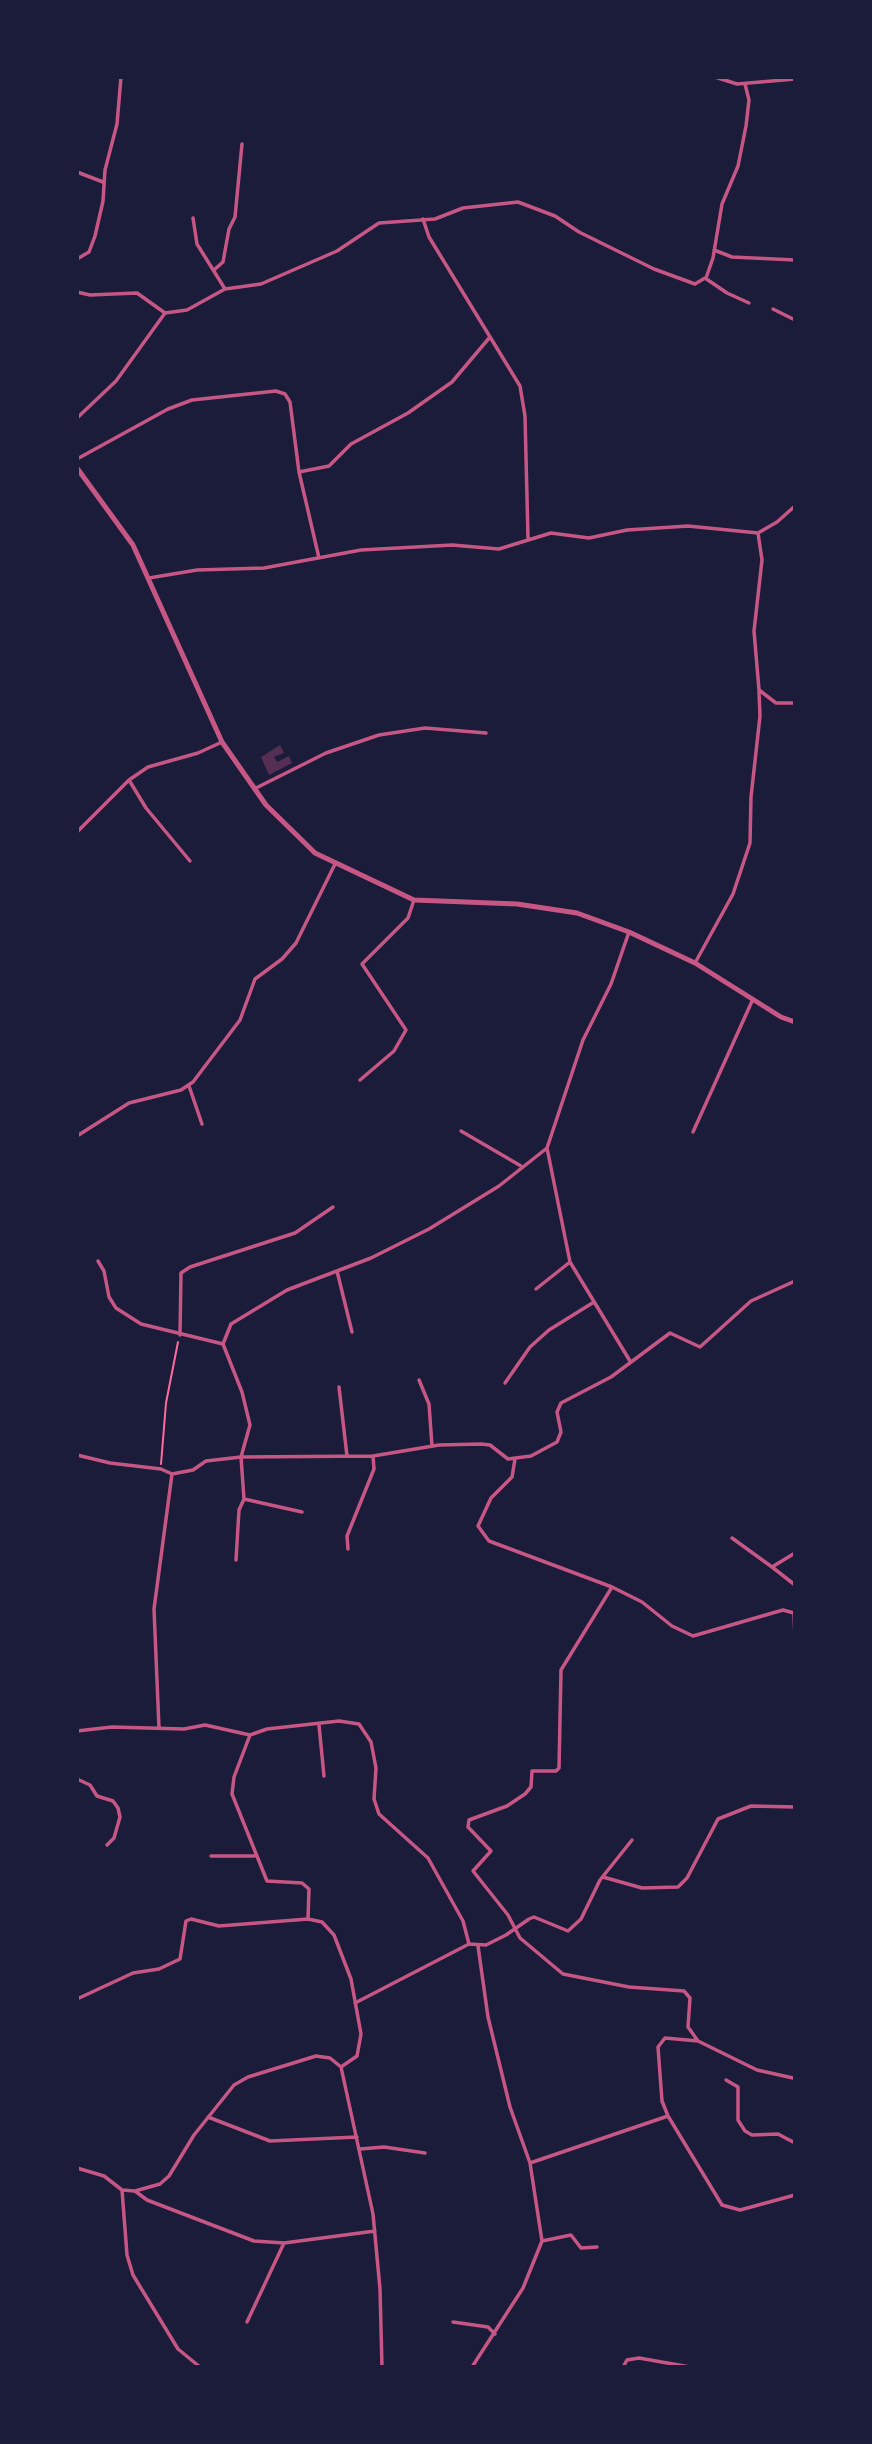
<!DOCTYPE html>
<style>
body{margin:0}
#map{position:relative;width:872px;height:2444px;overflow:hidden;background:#1b1b3a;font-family:"PT Sans",sans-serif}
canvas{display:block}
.frame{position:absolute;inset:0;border:79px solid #1b1b3a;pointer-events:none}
</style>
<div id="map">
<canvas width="872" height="2444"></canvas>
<div class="frame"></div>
</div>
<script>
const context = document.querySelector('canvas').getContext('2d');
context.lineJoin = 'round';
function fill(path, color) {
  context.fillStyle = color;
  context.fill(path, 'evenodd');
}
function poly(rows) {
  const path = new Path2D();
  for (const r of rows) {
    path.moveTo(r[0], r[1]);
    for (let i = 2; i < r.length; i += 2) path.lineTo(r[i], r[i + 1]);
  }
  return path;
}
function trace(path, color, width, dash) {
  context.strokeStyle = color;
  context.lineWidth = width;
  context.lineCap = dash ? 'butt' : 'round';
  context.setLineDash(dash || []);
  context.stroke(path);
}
fill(poly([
 [280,745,284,753,274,757,277,762,289,756,292,763,269,775,261,757]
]), '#542f53');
trace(poly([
 [161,1464,166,1403,178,1342]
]), '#ff6b9d', 2);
trace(poly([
 [715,77,737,84,795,79],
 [77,172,103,182],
 [193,218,197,244,225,289],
 [423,219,429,237,520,386,525,416,528,538],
 [714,250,732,257,795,260],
 [77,259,89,252,95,236,103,201,105,170,117,124,121,77],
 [214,270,223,262,229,229,235,217,242,144],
 [706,278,713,258,722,204,738,166,746,126,749,100,745,84],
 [77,292,90,295,137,293,165,313,187,310,225,289,261,284,337,251,379,223,435,219,463,208,518,202,555,216,579,232,654,269,695,284,705,278,727,293,749,303],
 [773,309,795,320],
 [77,418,116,381,165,313],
 [77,459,168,409,192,400,276,391,285,394,290,402,299,472,319,558],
 [299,472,329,466,351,444,408,413,452,382,490,337],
 [758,533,777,522,795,506],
 [149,578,197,570,264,568,361,550,452,545,499,549,551,533,589,538,627,530,688,526,758,533,762,560,754,631,759,690,776,703,795,703],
 [129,780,146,808,190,861],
 [254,789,326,753,379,735,425,728,486,733],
 [77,832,129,780,148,767,198,753,222,742],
 [629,932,611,984,583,1040,547,1148,570,1262,630,1361],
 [695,963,733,894,750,843,751,797,760,716,759,692],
 [360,1080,394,1051,406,1030,362,964,408,918,414,900],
 [189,1086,202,1124],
 [461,1131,521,1166],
 [693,1132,753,999],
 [77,1136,129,1103,181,1090,193,1082,240,1020,255,979,282,959,296,943,335,864],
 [98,1261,104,1271,109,1297,116,1308,141,1324,223,1344],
 [337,1271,352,1332],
 [536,1289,570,1262],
 [180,1335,181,1273,190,1267,295,1233,333,1207],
 [419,1380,429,1404,432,1446],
 [505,1383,530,1347,549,1330,594,1302],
 [339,1387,347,1456],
 [77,1455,110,1463,161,1469,172,1474,154,1609,159,1728],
 [515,1459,512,1477,491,1498,478,1526,489,1541,612,1587,642,1602,672,1626,693,1636,783,1610,794,1613],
 [172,1474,193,1470,206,1461,241,1457,250,1425,242,1392,223,1344,231,1324,287,1290,371,1258,429,1229,499,1186,547,1148],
 [244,1499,302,1512],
 [732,1538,772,1567,795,1553],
 [348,1549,347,1536,374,1469,373,1456],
 [236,1560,239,1510,244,1499,241,1457,373,1456,439,1445,481,1444,490,1445,508,1459,531,1456,557,1442,561,1432,557,1412,561,1403,611,1377,670,1333,700,1347,751,1301,795,1281],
 [772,1567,795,1585],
 [612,1587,561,1670,559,1768,556,1771,532,1771,531,1787,525,1794,507,1806,469,1820,468,1827,491,1851,473,1871,508,1915,520,1938,563,1974,629,1987,684,1991,690,1998,688,2027,698,2041],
 [794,1613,795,1639],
 [319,1725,324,1776],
 [77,1731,112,1727,184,1729,205,1725,250,1735,267,1729,339,1721,359,1724,371,1742,376,1768,374,1799,379,1814,428,1858,463,1921,469,1944],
 [250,1735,234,1777,232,1794,267,1881,302,1883,309,1889,308,1919],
 [77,1779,90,1785,97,1796,113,1801,118,1808,120,1817,114,1838,107,1845],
 [211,1856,254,1856],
 [603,1877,642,1888,678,1887,687,1878,718,1819,751,1806,795,1807],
 [77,1999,133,1973,159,1969,180,1959,186,1921,191,1919,219,1926,308,1919,322,1922,334,1935,351,1979,361,2034,357,2056,341,2067,373,2214,380,2289,382,2367],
 [355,2003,469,1944,486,1945,506,1935,529,1919,534,1917,568,1931,581,1919,600,1880,632,1840],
 [795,2071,795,2119],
 [793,2078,757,2070,698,2041,665,2038,658,2047,662,2101,668,2116,722,2205,740,2210,795,2195],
 [726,2080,738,2087,738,2120,745,2131,752,2135,778,2134,795,2143],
 [208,2117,270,2141,357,2137],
 [360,2149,384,2147,425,2153],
 [530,2163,668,2116],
 [77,2168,104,2176,122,2190,127,2255,133,2275,178,2349,200,2367],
 [122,2190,135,2191,147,2200,254,2241,284,2243,375,2231],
 [135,2191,160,2184,169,2176,194,2135,234,2085,248,2077,316,2056,330,2058,341,2067],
 [542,2241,571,2235,581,2248,597,2247],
 [247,2322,284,2243],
 [453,2322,488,2327,495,2334],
 [472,2367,523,2288,542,2241,530,2163,510,2107,488,2017,478,1946],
 [623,2367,627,2360,639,2358,690,2367]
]), '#c65784', 3.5);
trace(poly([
 [77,468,133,545,222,742,266,805,315,853,414,900,517,904,577,913,629,932,695,963,781,1017,795,1022]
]), '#c65784', 5);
</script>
